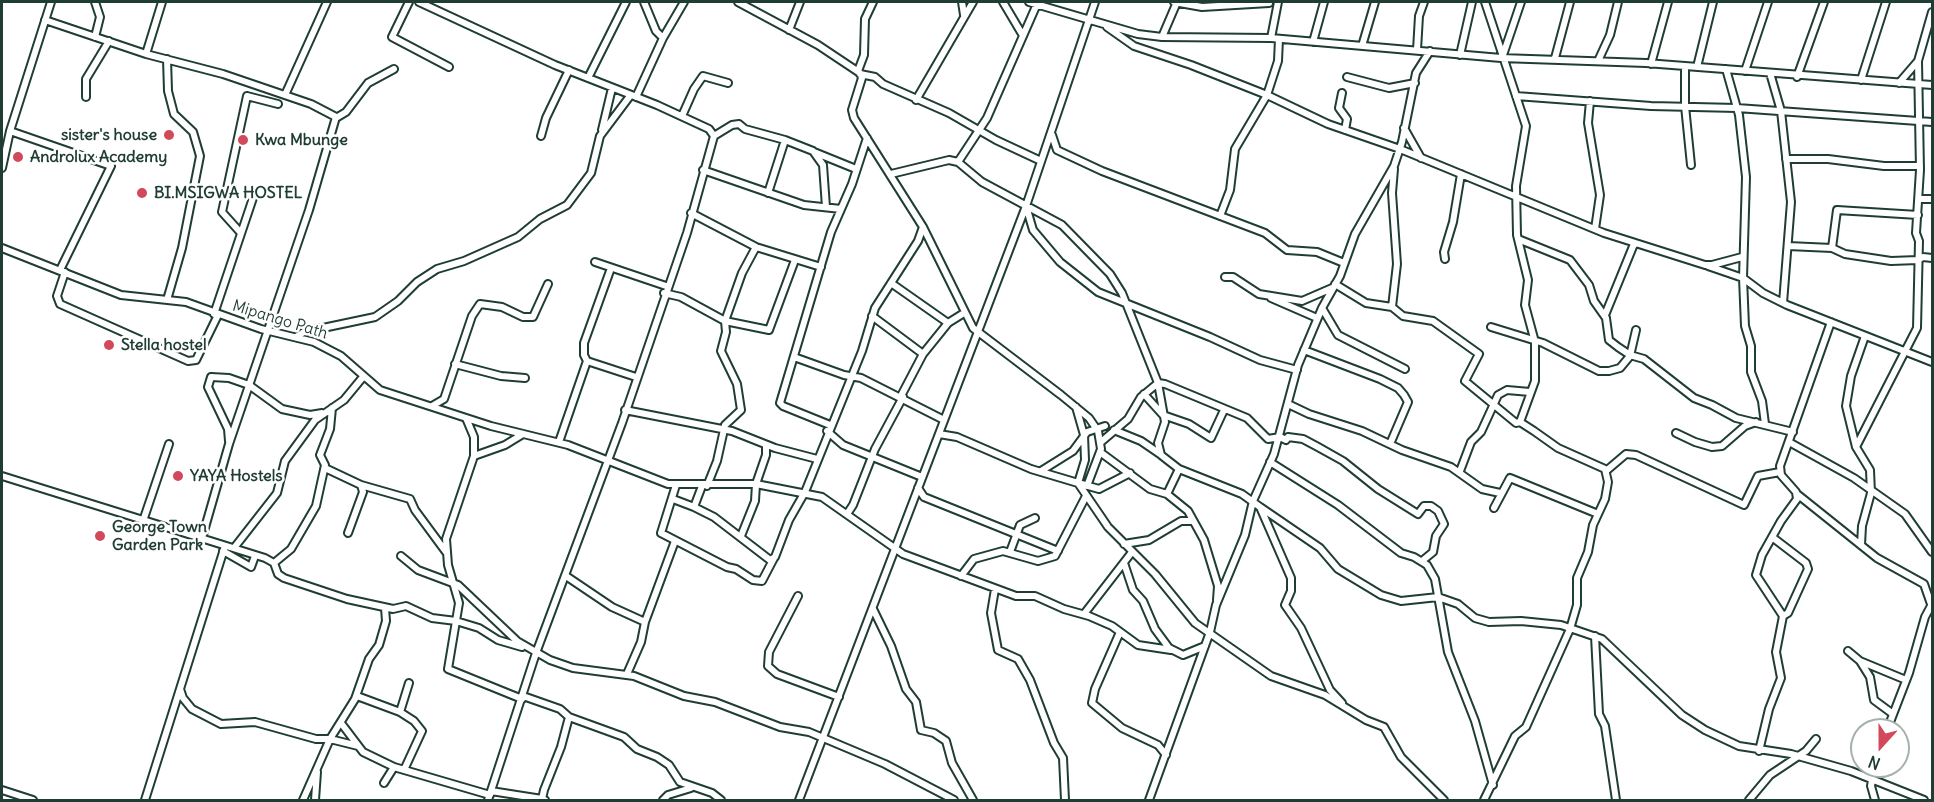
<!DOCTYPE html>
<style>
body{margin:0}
#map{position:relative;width:1934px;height:802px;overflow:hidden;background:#fff;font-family:Delius,sans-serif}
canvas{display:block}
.frame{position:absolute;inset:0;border:3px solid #1f3d34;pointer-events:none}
.north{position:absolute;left:1850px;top:718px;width:60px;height:60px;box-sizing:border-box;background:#fff;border:2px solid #a5b1ae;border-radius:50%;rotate:201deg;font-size:16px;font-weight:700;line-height:24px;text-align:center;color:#1f3d34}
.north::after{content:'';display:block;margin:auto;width:21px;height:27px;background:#d1495b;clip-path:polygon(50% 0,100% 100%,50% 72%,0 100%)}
</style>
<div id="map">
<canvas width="1934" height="802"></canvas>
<div class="frame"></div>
<div class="north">N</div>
</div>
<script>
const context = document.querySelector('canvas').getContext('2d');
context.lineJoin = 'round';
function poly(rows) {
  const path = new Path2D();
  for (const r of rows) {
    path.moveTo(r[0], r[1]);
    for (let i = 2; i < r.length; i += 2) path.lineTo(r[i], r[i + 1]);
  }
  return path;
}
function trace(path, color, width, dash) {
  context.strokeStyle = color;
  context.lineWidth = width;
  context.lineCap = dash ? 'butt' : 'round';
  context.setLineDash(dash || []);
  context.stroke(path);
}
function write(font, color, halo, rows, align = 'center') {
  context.font = font + ' Delius,sans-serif';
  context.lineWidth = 5;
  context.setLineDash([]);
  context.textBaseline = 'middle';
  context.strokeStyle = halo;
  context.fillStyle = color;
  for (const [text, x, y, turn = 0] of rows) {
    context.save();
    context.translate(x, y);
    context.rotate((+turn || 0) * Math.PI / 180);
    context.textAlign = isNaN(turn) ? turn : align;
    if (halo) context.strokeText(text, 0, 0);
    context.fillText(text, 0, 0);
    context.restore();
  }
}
const minor = poly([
 [409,2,392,37,449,67],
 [419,2,555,65,657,105,709,129,714,136,687,233,622,423,536,653,488,800],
 [644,2,656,31,663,38],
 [738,2,818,45,860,73,862,78,852,110,854,118,923,227,973,328,1061,395,1089,418,1098,431,1101,449,1087,486],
 [962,2,964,15],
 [1003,2,1022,34],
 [1029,2,1138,34,1162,37,1271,38,1501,58,1646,63,1932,85],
 [1174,2,1202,7,1269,3],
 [1485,2,1526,126,1516,186,1517,235,1528,280,1525,305,1535,342,1535,381,1520,422],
 [45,20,146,54,223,74,311,104,336,117,309,210,229,444,202,538],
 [1107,27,1134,46,1191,65,1267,95,1328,124,1400,149,1604,233,1705,265,1712,265,1742,257],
 [789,30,800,2],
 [95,37,100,17,95,2],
 [1162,37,1177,2],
 [1271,38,1278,2],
 [1313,42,1324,2],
 [1362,46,1375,2],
 [1417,50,1419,16,1424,2],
 [146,54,162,2],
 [1460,55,1472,2],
 [1502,58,1521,2],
 [1555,58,1570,2],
 [1598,61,1610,35,1618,2],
 [1651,64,1668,2],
 [1685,67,1685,106,1691,165],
 [1697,67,1713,2],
 [1726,69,1739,115,1746,177,1743,278,1763,293,1787,305,1932,362],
 [858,71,864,55,865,19,873,2],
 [1745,71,1768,2],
 [1770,73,1781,111,1791,202,1783,303],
 [860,74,875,77,883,84,949,113,996,140,1041,161],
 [1347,77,1389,88,1415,83],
 [1797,77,1824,2],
 [588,78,626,2],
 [1861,80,1886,2],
 [1899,83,1918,61],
 [1342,93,1339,108,1347,119,1345,130],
 [285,95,327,2],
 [1516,96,1651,106,1737,108,1932,122],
 [86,97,86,79,109,41],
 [636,97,663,38,684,2],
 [916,100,973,2],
 [1590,101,1588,123,1600,195,1595,229],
 [682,116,694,89,703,76,728,83],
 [336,118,346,112,368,83,394,69],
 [1404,128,1421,158],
 [602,130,612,88],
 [10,131,111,166,60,270],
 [1052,135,1057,150,1102,171,1265,233,1287,250,1317,252,1344,263],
 [541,136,546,118,569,70],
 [714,136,732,125,739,124,745,129,785,140],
 [814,152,856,169],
 [1786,159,1828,159,1884,166,1920,166],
 [958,162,987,118,1037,4],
 [2,168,10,131,51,2],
 [1394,169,1392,193,1397,264,1392,307,1403,316,1433,321,1479,354,1465,381,1516,423,1520,422,1534,431,1558,448,1605,469,1608,482,1605,499,1593,525,1588,552,1577,578,1577,605,1570,629,1526,727,1515,736,1484,800],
 [703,170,804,205,841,209],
 [891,174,949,160,958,162,982,182,1062,225,1110,274,1122,293,1158,383,1165,422,1158,443,1161,455,1179,469,1167,494],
 [768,193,785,140,813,151,823,165,826,207],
 [1919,199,1932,199],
 [1026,206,1033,230,1060,262,1098,292,1210,337,1260,360,1297,370],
 [691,213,756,247,821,267],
 [1220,216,1230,190,1235,149,1267,95,1278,61,1279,39],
 [240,232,222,212,247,96,278,104],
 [1518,239,1570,260,1589,285,1594,301,1606,318,1609,340,1618,347,1630,355,1644,359,1694,398,1712,405,1736,418,1793,432],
 [1788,246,1832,248,1845,254,1891,261,1918,260,1923,257,1932,258],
 [756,247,742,273,725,321,769,330,795,260],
 [2,248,121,295,186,302,261,329,314,342,341,356,380,390,491,426,568,445,668,484,756,484,822,497,903,554,1016,596,1035,596,1064,609,1089,616,1112,626,1138,645,1171,650],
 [1832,248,1837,210,1918,215],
 [1445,259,1444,252,1453,222,1461,174],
 [595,262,666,286],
 [1708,266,1743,278,1745,326,1751,346,1751,372,1762,401,1765,424],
 [65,272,57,296,60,304,188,361,196,360,218,315],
 [1225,277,1233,277,1259,294,1302,301,1332,288],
 [891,283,948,323],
 [1335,284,1366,303,1392,307],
 [664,293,681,297,725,321,726,332,721,351,737,384,741,410,725,425,717,461,707,486],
 [1271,298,1317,318],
 [167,300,182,248,200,156,193,132,174,114,168,91,167,59],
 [1322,308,1338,335,1405,369],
 [214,314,254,195],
 [1605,315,1634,244],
 [872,316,923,354],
 [1491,327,1543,343,1599,371,1609,371,1620,368,1630,356,1636,330],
 [296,337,304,332,375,317,398,301,417,282,437,269,464,261,518,237,540,219,567,205,591,173,600,136,630,96],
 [1304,350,1380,379,1398,388,1404,395,1408,402,1390,444],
 [794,357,844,375,861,378,944,420],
 [587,361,584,355,584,343,611,268],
 [455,364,501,376,525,378],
 [1144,394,1163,415,1189,424,1211,438,1224,410],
 [901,396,923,354,948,323,964,313],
 [1288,404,1309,414,1362,431,1402,450,1451,467,1482,489,1500,493],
 [432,406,444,399,472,316,480,304,502,307,523,317,533,317,548,284],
 [1076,407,1084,435,1085,460,1078,483,1099,489,1130,473],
 [625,410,732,431,775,448,817,459],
 [466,418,474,437,474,456,446,539,448,565,459,603,448,669,522,699],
 [830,425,783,406,780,403,831,232,852,184,867,138],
 [1114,430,1141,441,1160,454],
 [827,431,843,445,922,477],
 [1676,433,1695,442,1712,447,1722,446,1745,426,1756,422],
 [939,434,957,437,1031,469,1078,483,1108,527,1155,574,1195,623,1271,676,1325,695,1366,720,1384,727,1401,757,1444,800],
 [229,441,228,429,208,387,211,377,229,378,249,385,282,409,310,415,322,413],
 [559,442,587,361,636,377],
 [1101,442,1128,419,1141,397,1158,383,1165,384,1247,418,1268,439,1280,437,1286,440,1288,437,1303,439,1318,447,1343,461,1378,489,1418,514,1424,506,1431,506,1438,511,1444,524,1436,536,1433,552,1422,561],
 [1789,442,1854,478,1905,514,1932,552],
 [1856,447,1917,328,1919,241,1916,233,1920,170,1918,61,1932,12],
 [1100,452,1150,489,1167,494,1188,511,1204,540,1218,586,1217,600],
 [474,456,505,445,523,434],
 [1270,462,1338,505,1401,553,1414,557,1427,565,1435,579,1448,652,1475,721,1493,785],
 [325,468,361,485,363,492,348,533],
 [1179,469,1242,494,1260,507,1291,578,1291,591,1285,605,1301,628,1330,690,1342,703],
 [1041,471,1073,451,1087,432,1105,426],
 [1460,471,1471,442,1481,432,1498,395,1507,390,1530,392],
 [1606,471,1626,454,1636,455,1744,505,1758,476,1780,472],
 [2,476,265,558,274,563,278,574,284,578,347,599,393,609,406,606,432,618,456,621,479,628,498,640,522,647],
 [361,485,410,499,415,510,446,552],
 [676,485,661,533,727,567,736,569,753,580,762,581,774,558],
 [702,486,694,507,714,517,770,560,775,557,789,520,805,492,862,351,875,308,918,241,923,227],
 [918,488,924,497,1058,551],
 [1797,494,1877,558,1924,584,1932,607],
 [673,499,694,507],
 [1260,507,1320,548,1338,569,1381,595,1401,601,1438,597,1458,604,1475,618,1489,622,1521,621,1561,625,1602,639,1682,715,1705,730,1739,746,1791,754,1851,771,1924,800],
 [1494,508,1510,478,1598,514],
 [847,514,853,505,875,449,903,397],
 [143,521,169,444],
 [741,536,755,501,756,484,766,455,766,445],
 [1772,537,1806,563,1808,569,1788,613,1783,616],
 [1124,544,1149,540,1181,521,1193,521],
 [1861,545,1862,526,1871,493,1870,470,1856,447,1846,406,1851,376,1865,336],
 [234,548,277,493,285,461,315,420,344,400,363,377],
 [223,551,251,567,255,556],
 [1010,552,1020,525,1035,518],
 [401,556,418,570,458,585,517,641,550,660,573,668,634,676,684,696,715,702,780,727,809,732,885,764,954,800],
 [274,563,291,549,316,506,325,465,320,455,330,429,332,408],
 [1124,563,1133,590,1143,601,1155,629,1169,648,1183,655,1205,646],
 [566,576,612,607,645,622,641,642,627,674],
 [961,576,974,559,1003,551,1038,561,1055,556,1086,496],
 [995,589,991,613,998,650,1018,659,1030,680,1054,743,1063,758,1065,800],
 [798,596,769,652,768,666,777,674,839,697],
 [873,609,891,646,906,689,916,702,921,730,934,733,946,741,952,763,973,800],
 [1084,614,1132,552],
 [645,622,675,541],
 [1120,632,1095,689,1092,703,1122,728,1158,745,1166,755],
 [1595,636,1599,714,1605,726,1616,800],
 [1848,651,1860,661,1906,680],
 [1860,661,1870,677,1874,700,1893,714],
 [180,689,183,698,192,709,221,724,255,722,316,739,330,739,355,699,369,659,379,645,386,621,385,608],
 [357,696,400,712,414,721,422,731,404,770],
 [523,696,560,709,569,717,561,747,544,790,542,799,545,800],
 [400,712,409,683],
 [569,717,624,737,637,749,657,757,669,765,680,782,712,793,721,800],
 [341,723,363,752,394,767,490,795],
 [1887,730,1909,673,1925,617,1932,604],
 [1759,751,1769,709,1781,678,1776,652,1783,616,1756,575,1762,555,1781,521,1797,499,1796,492,1781,475,1780,466,1831,322],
 [1874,766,1871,786,1875,800],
 [384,783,394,767],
 [2,790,33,800],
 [491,791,542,799],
 [145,800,225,546],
 [303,800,330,739,358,746],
 [315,800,317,772],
 [663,800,668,795,691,788],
 [799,800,1026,206,1095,2],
 [1149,800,1210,632,1216,605,1245,535,1253,501,1274,454,1298,365,1322,308,1340,276,1355,234,1394,166,1402,142,1416,73,1430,51],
 [1749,800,1770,775,1806,751,1816,739]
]);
trace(minor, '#1f3d34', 10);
trace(minor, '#fff', 6);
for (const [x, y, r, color] of [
 [169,135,6,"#d1495b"],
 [243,140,6,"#d1495b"],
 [18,157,6,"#d1495b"],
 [142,193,6,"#d1495b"],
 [109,345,6,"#d1495b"],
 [178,476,6,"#d1495b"],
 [100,536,6,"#d1495b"]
]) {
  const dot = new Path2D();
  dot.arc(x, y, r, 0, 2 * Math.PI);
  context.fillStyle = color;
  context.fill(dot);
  trace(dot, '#fff', 2);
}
write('bold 16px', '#1f3d34', '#fff', [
 ["sister's house",157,135,"right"],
 ["Kwa Mbunge",255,140],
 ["Androlux Academy",30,157],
 ["BI.MSIGWA HOSTEL",154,193],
 ["Stella hostel",121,345],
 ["YAYA Hostels",190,476],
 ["George Town",112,527],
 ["Garden Park",112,545]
], 'left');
write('16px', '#1f3d34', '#fff', [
 ["Mipango Path",280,320,17]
]);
</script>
